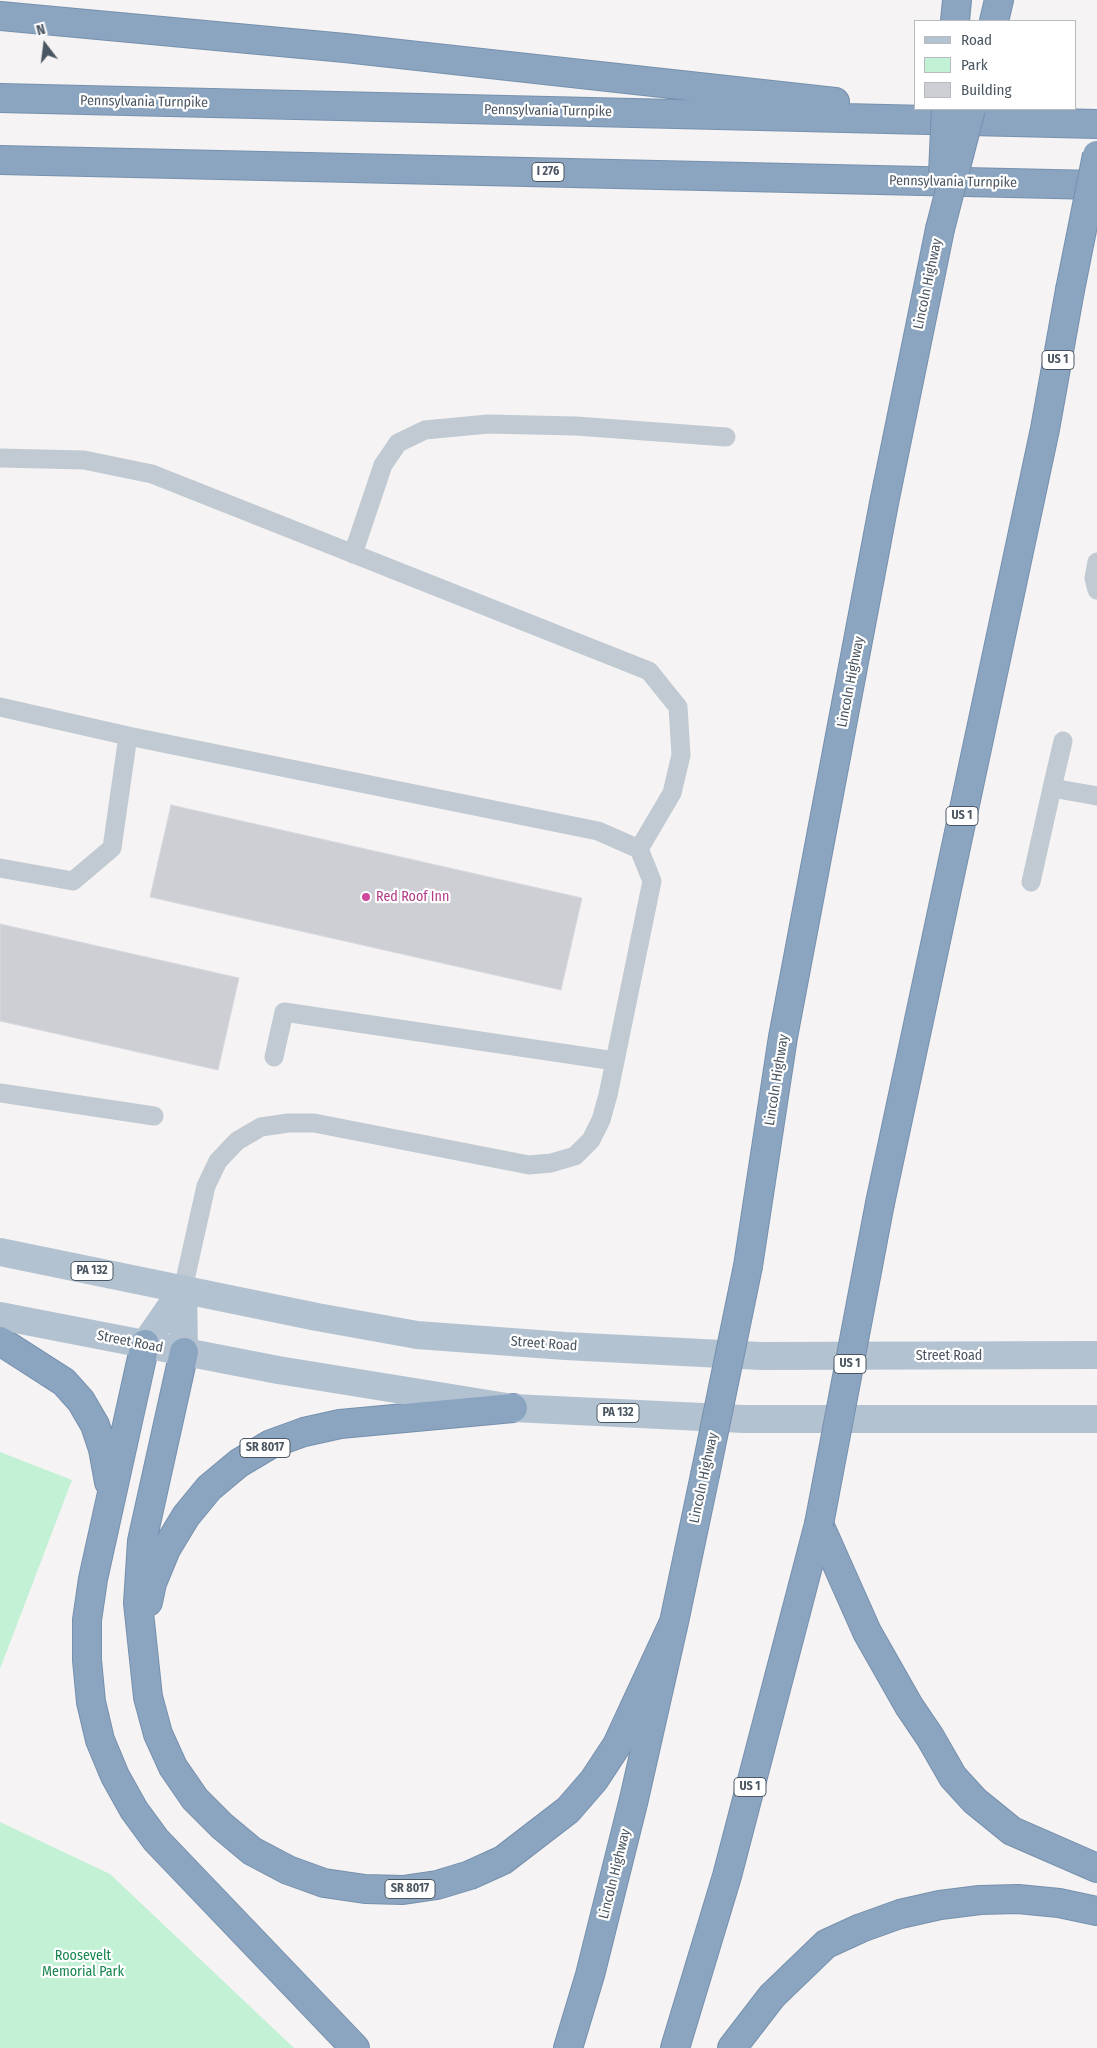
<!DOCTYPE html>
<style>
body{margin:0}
#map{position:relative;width:1097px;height:2048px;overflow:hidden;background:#f5f3f3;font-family:"Fira Sans Condensed",sans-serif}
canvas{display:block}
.legend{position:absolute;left:914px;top:20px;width:162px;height:90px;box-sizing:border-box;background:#fff;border:1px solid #b7bbc0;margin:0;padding:6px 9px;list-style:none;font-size:15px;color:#4a5661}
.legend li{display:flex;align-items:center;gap:10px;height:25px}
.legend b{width:25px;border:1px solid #b7bbc0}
.north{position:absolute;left:20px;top:20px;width:50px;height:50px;-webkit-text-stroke:4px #fff;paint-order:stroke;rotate:345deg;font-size:14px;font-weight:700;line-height:20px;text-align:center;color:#4a5661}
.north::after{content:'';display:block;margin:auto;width:18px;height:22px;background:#4a5661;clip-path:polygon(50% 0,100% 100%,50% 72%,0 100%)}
</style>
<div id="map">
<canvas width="1097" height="2048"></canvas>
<ul class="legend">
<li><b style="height:6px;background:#b3c2d1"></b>Road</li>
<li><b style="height:14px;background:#c3f1d5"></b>Park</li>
<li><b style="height:14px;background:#cdcfd5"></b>Building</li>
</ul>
<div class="north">N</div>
</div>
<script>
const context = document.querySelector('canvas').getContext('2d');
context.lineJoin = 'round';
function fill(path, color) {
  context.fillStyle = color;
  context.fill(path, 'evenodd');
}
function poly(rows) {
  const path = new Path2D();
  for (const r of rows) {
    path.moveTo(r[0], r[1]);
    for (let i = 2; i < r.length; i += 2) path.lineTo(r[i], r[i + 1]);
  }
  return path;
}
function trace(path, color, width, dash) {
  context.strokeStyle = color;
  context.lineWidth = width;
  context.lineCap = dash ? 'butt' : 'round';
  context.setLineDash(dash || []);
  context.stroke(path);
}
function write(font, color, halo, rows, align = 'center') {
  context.font = font + ' "Fira Sans Condensed",sans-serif';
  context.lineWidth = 4.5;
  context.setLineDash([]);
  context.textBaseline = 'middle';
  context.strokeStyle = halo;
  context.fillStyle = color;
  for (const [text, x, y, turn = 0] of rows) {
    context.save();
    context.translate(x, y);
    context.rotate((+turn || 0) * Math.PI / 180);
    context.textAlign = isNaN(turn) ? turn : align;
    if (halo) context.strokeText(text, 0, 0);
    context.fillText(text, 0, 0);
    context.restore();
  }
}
fill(poly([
 [0,1452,72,1480,0,1669],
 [0,1822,110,1874,294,2048,0,2048]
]), '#c3f1d5');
const building = poly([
 [171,805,582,898,561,990,150,897,171,805],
 [0,924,239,978,218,1070,0,1021,0,924]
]);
fill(building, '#cdcfd5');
trace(building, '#d7d9de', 1);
const highway = poly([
 [0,16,345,48,835,102],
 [955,21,957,0],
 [994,21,999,0],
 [0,98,1097,124],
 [0,160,1097,185],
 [880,1203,1045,429,1070,290],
 [748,1266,783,1037,884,503,940,229],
 [0,1341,64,1382,81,1401,95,1425,103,1449,109,1482],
 [145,1344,93,1579,87,1620,87,1660,91,1702,100,1740,115,1776,134,1810,156,1840,355,2048],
 [184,1352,142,1541,138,1603,148,1697,158,1734,173,1767,195,1799,222,1826,252,1851,288,1870,324,1883,365,1889,403,1890,437,1885,470,1875,503,1860,568,1810,594,1780,617,1745,674,1622],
 [819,1524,867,1632,909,1706,930,1737,953,1777,975,1801,1012,1831,1097,1868],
 [148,1602,152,1583,166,1549,186,1516,209,1488,239,1463,271,1444,304,1432,340,1424,513,1408],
 [568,2048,590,1975,634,1799,674,1622,705,1475],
 [675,2048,727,1876,819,1524],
 [732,2048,772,1996,826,1944,861,1928,900,1914,940,1905,980,1900,1018,1899,1059,1903,1097,1911]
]);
trace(highway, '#7690ad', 30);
trace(poly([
 [0,458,84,460,152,474,649,671,678,707,681,755,672,793,639,849],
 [353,554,383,465,398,443,425,430,488,424,576,426,726,437],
 [1097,562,1094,578,1097,590],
 [0,707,128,736,598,831,639,849,652,881,608,1095,601,1120,591,1140,575,1156,551,1163,529,1165,314,1123,288,1123,261,1127,237,1141,218,1161,206,1186,183,1289],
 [1063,741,1052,788,1097,796],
 [0,868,73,881,112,848,128,736],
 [1031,882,1052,788],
 [274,1057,284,1012,615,1061],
 [0,1093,154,1116]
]), '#c1cad2', 19);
trace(poly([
 [0,1252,317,1317,417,1335,565,1346,761,1356,1097,1355],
 [183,1289,184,1352],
 [0,1316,278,1370,513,1408,744,1419,1097,1419],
 [145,1344,183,1289]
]), '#b3c2d1', 28);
trace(highway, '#8ba5c1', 28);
const highwayBridge = poly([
 [943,173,946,109],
 [940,229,971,109],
 [1070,290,1097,155],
 [705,1475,748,1266],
 [819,1524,880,1203]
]);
trace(highwayBridge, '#7690ad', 30, []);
trace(highwayBridge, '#8ba5c1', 28);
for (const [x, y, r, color] of [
 [366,897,5,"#d1479c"]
]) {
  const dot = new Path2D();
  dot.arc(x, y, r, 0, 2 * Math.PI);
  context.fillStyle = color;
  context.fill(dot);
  trace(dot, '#fff', 2);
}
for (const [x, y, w] of [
 [548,172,32],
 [1058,360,32],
 [962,816,32],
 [92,1271,42],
 [850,1364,32],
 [618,1413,42],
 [265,1448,50],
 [750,1787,32],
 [410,1889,50]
]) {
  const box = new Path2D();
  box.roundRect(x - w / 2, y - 9.5, w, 19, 4);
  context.fillStyle = '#fff';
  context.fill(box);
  trace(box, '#4a5661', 1);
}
write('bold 12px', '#4a5661', null, [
 ["I 276",548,172],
 ["US 1",1058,360],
 ["US 1",962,816],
 ["PA 132",92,1271],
 ["US 1",850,1364],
 ["PA 132",618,1413],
 ["SR 8017",265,1448],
 ["US 1",750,1787],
 ["SR 8017",410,1889]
]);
write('14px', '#4a5661', '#fff', [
 ["Pennsylvania Turnpike",144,102,1],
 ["Pennsylvania Turnpike",548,111,1],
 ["Pennsylvania Turnpike",953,182,1],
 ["Lincoln Highway",928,284,-78],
 ["Lincoln Highway",851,682,-79],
 ["Lincoln Highway",777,1080,-81],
 ["Street Road",130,1342,11],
 ["Street Road",544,1344,4],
 ["Street Road",949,1356],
 ["Lincoln Highway",704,1478,-78],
 ["Lincoln Highway",615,1874,-76]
]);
write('14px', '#b23c85', '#fff', [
 ["Red Roof Inn",376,897]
], 'left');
write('14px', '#17864f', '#fff', [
 ["Roosevelt",83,1956],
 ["Memorial Park",83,1972]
]);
</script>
